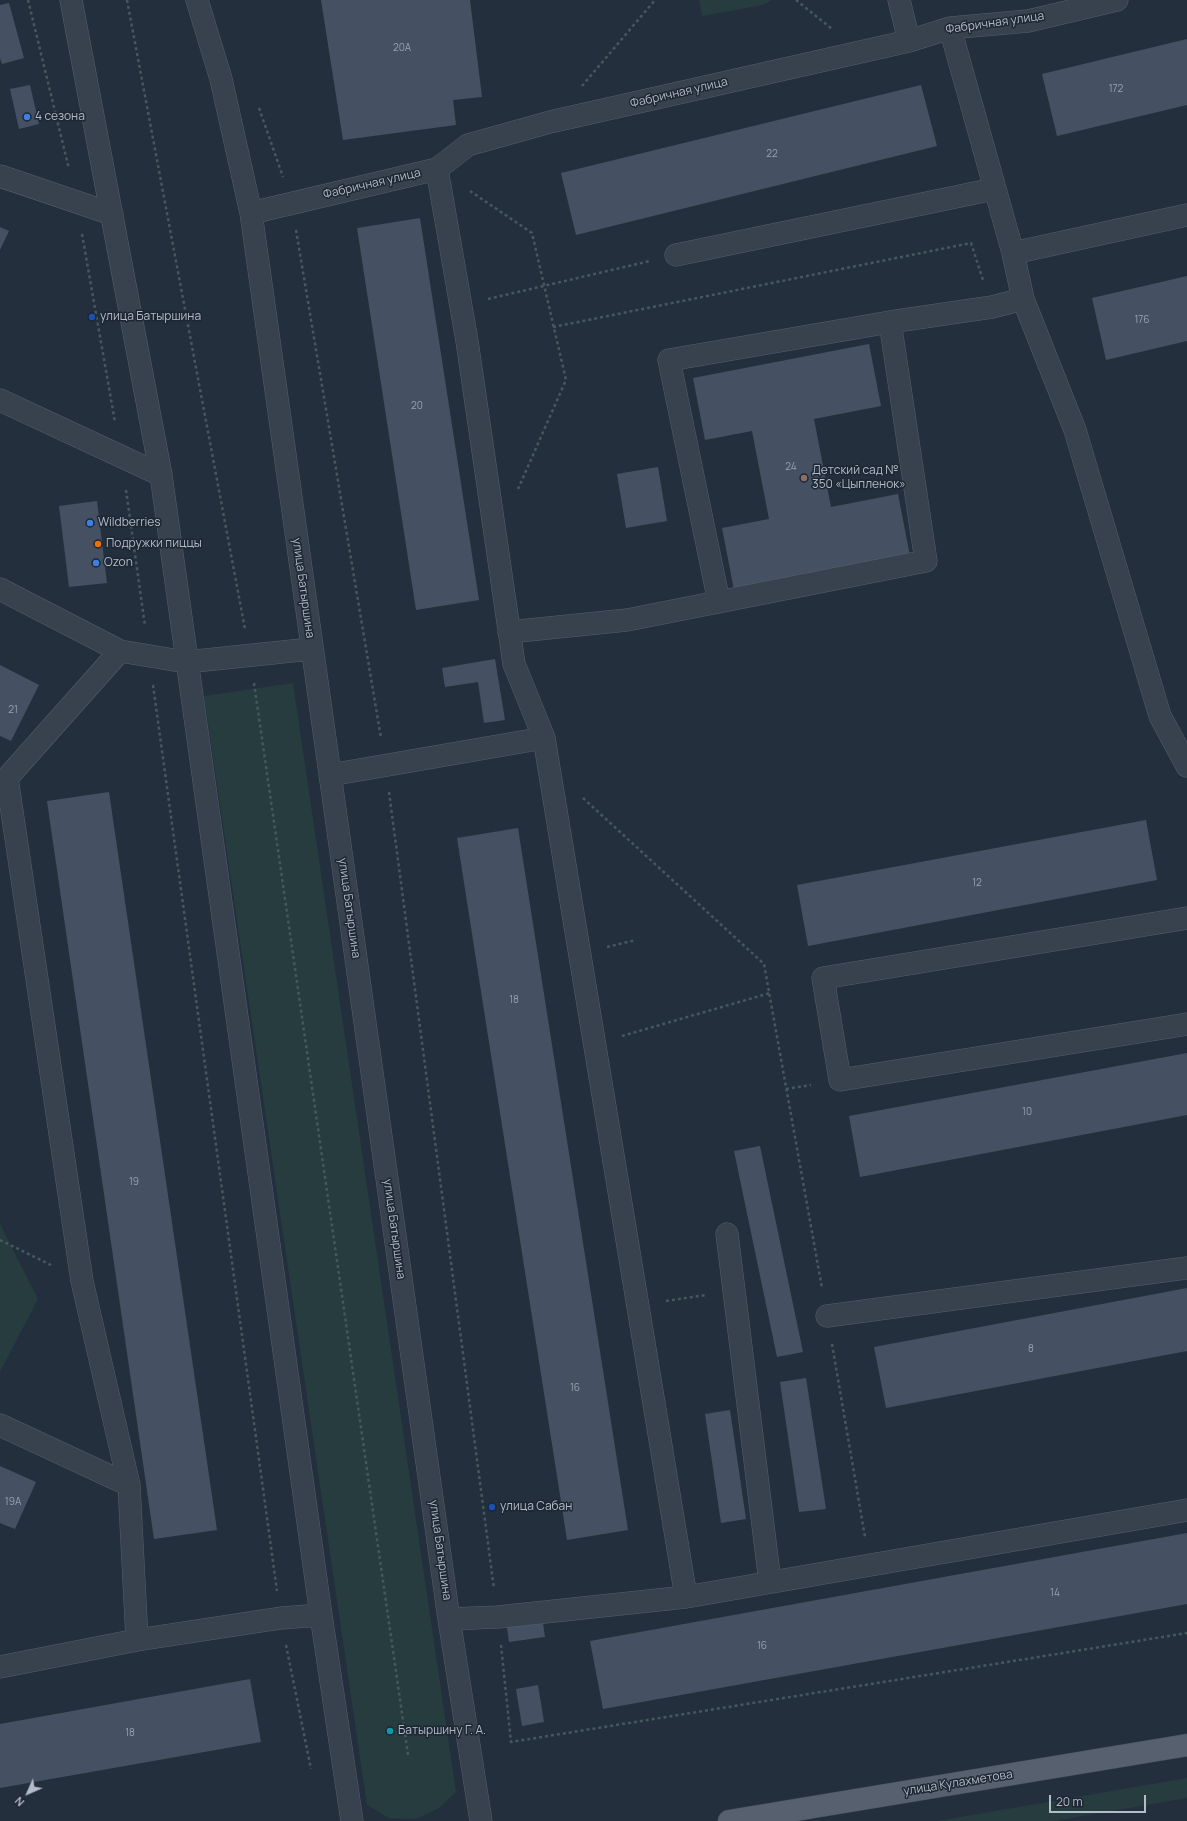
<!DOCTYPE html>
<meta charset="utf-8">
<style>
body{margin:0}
#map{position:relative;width:1187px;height:1821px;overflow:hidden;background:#242f3e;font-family:Manrope,sans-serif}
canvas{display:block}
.north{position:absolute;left:8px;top:1773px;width:40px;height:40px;-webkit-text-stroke:3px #1d2633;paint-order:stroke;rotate:225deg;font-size:11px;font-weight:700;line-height:16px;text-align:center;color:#b4bcc9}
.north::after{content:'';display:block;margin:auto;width:14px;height:18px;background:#b4bcc9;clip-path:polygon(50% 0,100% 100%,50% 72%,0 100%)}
.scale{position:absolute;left:1049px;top:1795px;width:97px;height:18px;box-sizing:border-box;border:2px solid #b4bcc9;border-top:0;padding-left:5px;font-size:12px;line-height:14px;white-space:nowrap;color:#b4bcc9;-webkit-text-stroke:3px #1d2633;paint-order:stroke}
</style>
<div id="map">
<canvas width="1187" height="1821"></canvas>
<div class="north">N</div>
<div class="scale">20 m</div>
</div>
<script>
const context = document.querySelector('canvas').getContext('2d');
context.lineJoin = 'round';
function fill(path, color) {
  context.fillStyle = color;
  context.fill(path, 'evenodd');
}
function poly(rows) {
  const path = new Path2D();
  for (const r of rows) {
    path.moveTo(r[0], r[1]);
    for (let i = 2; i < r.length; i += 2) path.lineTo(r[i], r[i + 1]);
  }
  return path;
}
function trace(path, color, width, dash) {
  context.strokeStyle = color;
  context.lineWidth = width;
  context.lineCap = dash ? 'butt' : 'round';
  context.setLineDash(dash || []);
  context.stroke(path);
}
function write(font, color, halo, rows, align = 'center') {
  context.font = font + ' Manrope,sans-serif';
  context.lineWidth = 3;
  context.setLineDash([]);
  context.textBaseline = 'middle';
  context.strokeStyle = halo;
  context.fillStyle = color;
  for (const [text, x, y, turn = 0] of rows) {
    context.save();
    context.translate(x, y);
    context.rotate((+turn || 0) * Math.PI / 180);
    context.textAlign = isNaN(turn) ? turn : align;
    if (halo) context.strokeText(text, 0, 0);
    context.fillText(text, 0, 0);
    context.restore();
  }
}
fill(poly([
 [699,0,772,0,763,5,702,16],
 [293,683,456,1792,439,1808,416,1819,389,1818,367,1805,204,696],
 [0,1224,38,1299,0,1372],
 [1187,1778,1187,1798,1054,1821,937,1821]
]), '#263c3f');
fill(poly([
 [321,0,470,0,482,97,453,100,456,125,343,140],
 [9,3,24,58,2,64,0,58,0,5],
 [1187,39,1187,105,1057,136,1042,74],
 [30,85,39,124,19,129,10,89],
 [921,85,937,146,576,235,561,173],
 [420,218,479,600,416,610,357,228],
 [0,227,9,231,0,250],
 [1187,276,1187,341,1106,360,1092,298],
 [869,344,881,406,814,419,831,507,898,494,910,556,734,590,722,528,769,519,752,431,705,440,693,378],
 [658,467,667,521,626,528,617,474],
 [97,501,107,583,69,587,59,506],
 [495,659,505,720,484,723,478,682,445,687,442,668],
 [0,665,39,685,11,741,0,736],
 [109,792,217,1530,154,1539,47,801],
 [1146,820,1157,880,808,946,797,885],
 [518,828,628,1530,567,1540,457,838],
 [1187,1053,1187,1115,860,1177,849,1116],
 [760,1146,803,1352,777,1357,734,1151],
 [1187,1288,1187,1351,886,1408,874,1347],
 [806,1378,826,1509,799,1512,780,1382],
 [730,1410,746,1519,721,1523,705,1414],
 [0,1466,36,1482,15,1529,0,1523],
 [1187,1533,1187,1604,603,1709,590,1641],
 [542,1616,545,1637,509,1642,506,1621],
 [250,1679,261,1742,0,1788,0,1724],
 [538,1685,544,1722,522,1726,516,1689]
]), '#455162');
const minor = poly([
 [71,0,161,475,321,1615,352,1821],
 [197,0,221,79,251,213,449,1619,481,1821],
 [899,0,909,41],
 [950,28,1013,253,1023,299,1075,430,1160,716,1187,766],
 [437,169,467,341,514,664,544,738],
 [0,176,112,214],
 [251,213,437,169,468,145,550,122,909,41,950,28,1028,21,1117,0],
 [1013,253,1187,215],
 [676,255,994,189],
 [0,400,161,475],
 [0,589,120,651],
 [719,602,669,360,890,322],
 [509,632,627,620,926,561,890,322,992,307,1023,299],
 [311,649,186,662,120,651,7,778,82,1281,129,1485,137,1640,281,1618,321,1615],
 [330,775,544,738,686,1597],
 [1187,918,823,978,840,1080,1187,1024],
 [727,1234,770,1582],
 [827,1316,1187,1268],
 [0,1425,129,1485],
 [449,1619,498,1617,686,1597,1187,1510],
 [0,1667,137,1640]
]);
const major = poly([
 [729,1821,1187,1745]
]);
trace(minor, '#565f6c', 23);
trace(major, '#414a57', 23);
trace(poly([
 [28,0,69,169],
 [127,0,245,629],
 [796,0,832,29],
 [582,86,655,0],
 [259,108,283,177],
 [470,191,532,233,566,380,518,489],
 [296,230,381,738],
 [82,234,115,422],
 [488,299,650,261],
 [553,327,971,243,983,280],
 [126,490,145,626],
 [254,683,408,1755],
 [153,685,277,1591],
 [389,792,494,1589],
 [583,798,764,964,822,1288],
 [607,947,636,940],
 [622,1036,770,993],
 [786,1089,811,1085],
 [0,1240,51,1265],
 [666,1301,706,1295],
 [832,1344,865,1537],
 [286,1645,311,1769],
 [501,1645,511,1742,1187,1633]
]), '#44595c', 2.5, [3, 3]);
trace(minor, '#38414e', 22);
trace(major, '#56606e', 22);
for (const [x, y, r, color] of [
 [27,117,4,"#3f7fe0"],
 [92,317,4,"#1a4fb4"],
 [804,478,4,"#8d6e63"],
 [90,523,4,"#3f7fe0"],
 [98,544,4,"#e8710a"],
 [96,563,4,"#3f7fe0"],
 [492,1507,4,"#1a4fb4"],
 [390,1731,4,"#0f9aa8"]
]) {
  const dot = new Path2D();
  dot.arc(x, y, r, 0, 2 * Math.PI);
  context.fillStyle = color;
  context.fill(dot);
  trace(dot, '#1d2633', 1.5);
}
write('10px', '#98a1af', null, [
 ["20А",402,48],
 ["172",1116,89],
 ["22",772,154],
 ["176",1142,320],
 ["20",417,406],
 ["24",791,467],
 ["21",13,710],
 ["12",977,883],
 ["18",514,1000],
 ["10",1027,1112],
 ["19",134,1182],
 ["8",1031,1349],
 ["16",575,1388],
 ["19А",13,1502],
 ["14",1055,1593],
 ["16",762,1646],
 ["18",130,1733]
]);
write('12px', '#b4bcc9', '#1d2633', [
 ["Фабричная улица",995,23,-8],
 ["Фабричная улица",679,93,-13],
 ["Фабричная улица",372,184,-13],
 ["улица Батыршина",303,588,82],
 ["улица Батыршина",349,908,82],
 ["улица Батыршина",394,1229,82],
 ["улица Батыршина",440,1550,82],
 ["улица Кулахметова",958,1783,-9]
]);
write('12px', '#b4bcc9', '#1d2633', [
 ["4 сезона",35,117],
 ["улица Батыршина",100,317],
 ["Детский сад №",812,471],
 ["350 «Цыпленок»",812,485],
 ["Wildberries",98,523],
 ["Подружки пиццы",106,544],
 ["Ozon",104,563],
 ["улица Сабан",500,1507],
 ["Батыршину Г. А.",398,1731]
], 'left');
</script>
